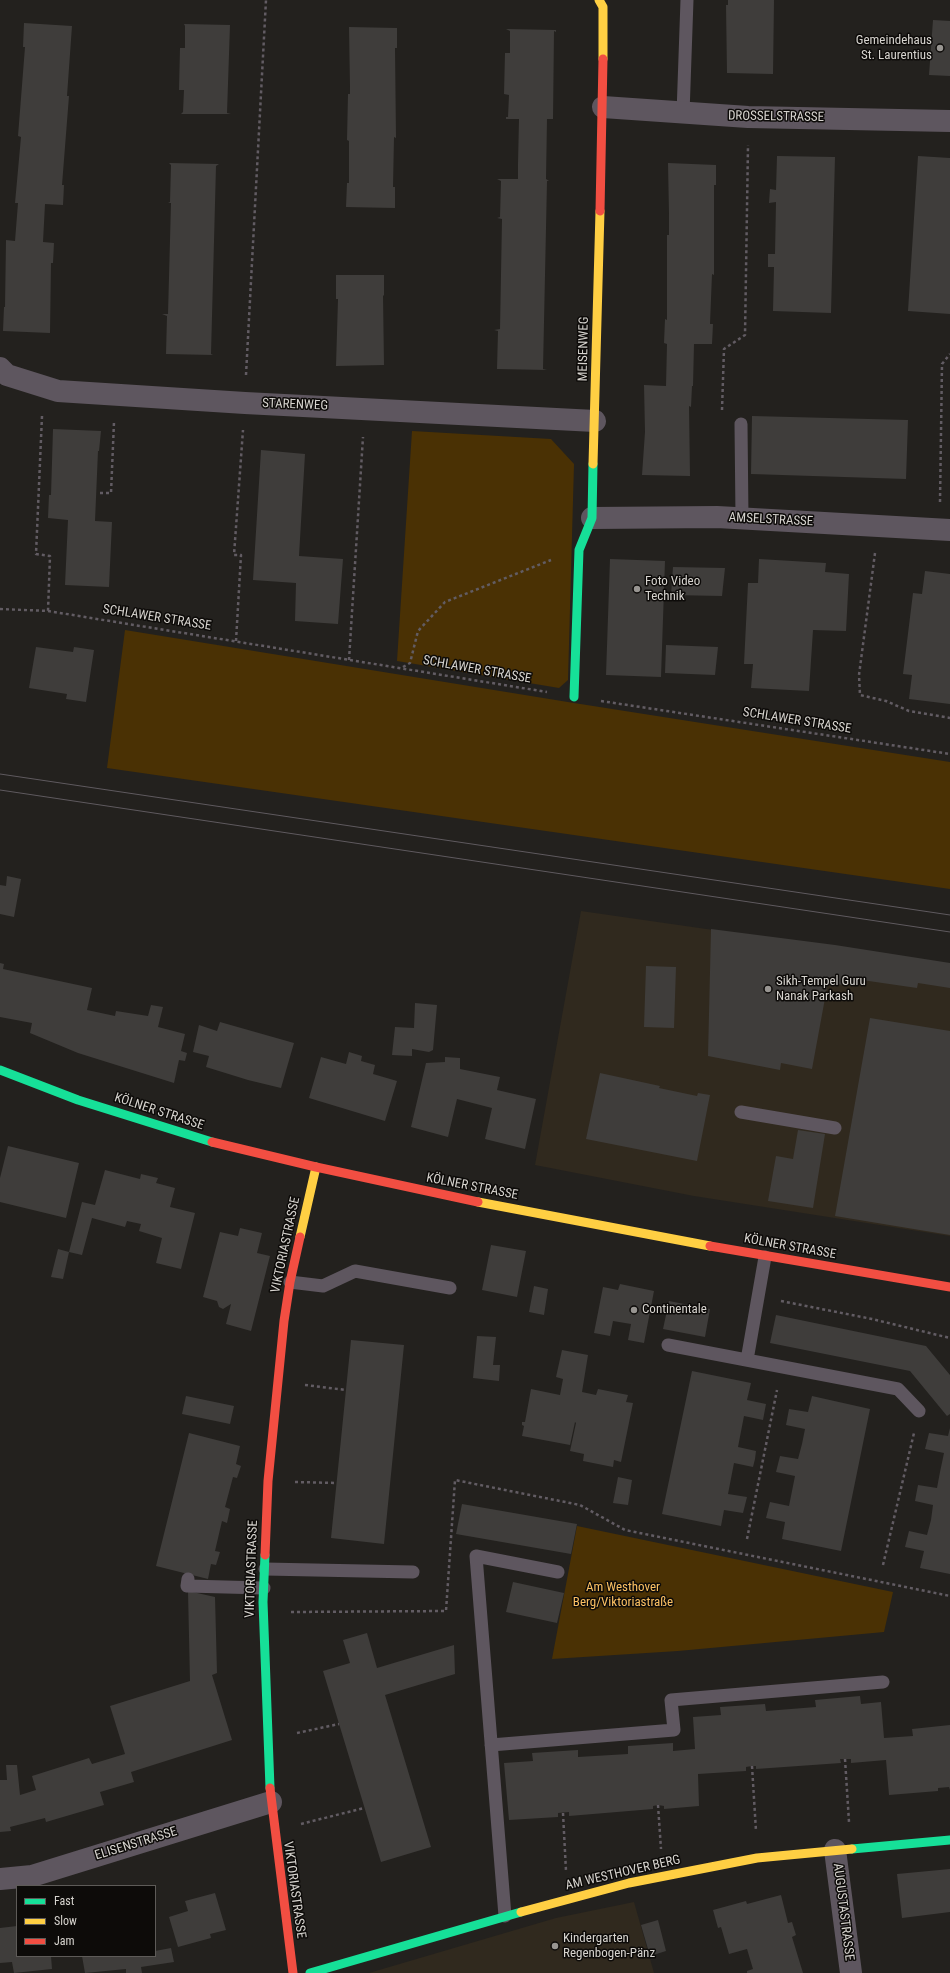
<!DOCTYPE html>
<meta charset="utf-8">
<style>
body{margin:0}
#map{position:relative;width:950px;height:1973px;overflow:hidden;background:#23211e;font-family:"Roboto Condensed",sans-serif}
canvas{display:block}
.legend{position:absolute;left:16px;top:1885px;width:140px;height:72px;box-sizing:border-box;background:#0d0b09;border:1px solid #5e5b58;margin:0;padding:5px 7px;list-style:none;font-size:12px;color:#d7d4cf}
.legend li{display:flex;align-items:center;gap:8px;height:20px}
.legend b{width:20px;border:1px solid #5e5b58}
</style>
<div id="map">
<canvas width="950" height="1973"></canvas>
<ul class="legend">
<li><b style="height:5px;background:#16e098"></b>Fast</li>
<li><b style="height:5px;background:#ffcf43"></b>Slow</li>
<li><b style="height:5px;background:#f24e42"></b>Jam</li>
</ul>
</div>
<script>
const context = document.querySelector('canvas').getContext('2d');
context.lineJoin = 'round';
function fill(path, color) {
  context.fillStyle = color;
  context.fill(path, 'evenodd');
}
function poly(rows) {
  const path = new Path2D();
  for (const r of rows) {
    path.moveTo(r[0], r[1]);
    for (let i = 2; i < r.length; i += 2) path.lineTo(r[i], r[i + 1]);
  }
  return path;
}
function trace(path, color, width, dash) {
  context.strokeStyle = color;
  context.lineWidth = width;
  context.lineCap = dash ? 'butt' : 'round';
  context.setLineDash(dash || []);
  context.stroke(path);
}
function write(font, color, halo, rows, align = 'center') {
  context.font = font + ' "Roboto Condensed",sans-serif';
  context.lineWidth = 3;
  context.setLineDash([]);
  context.textBaseline = 'middle';
  context.strokeStyle = halo;
  context.fillStyle = color;
  for (const [text, x, y, turn = 0] of rows) {
    context.save();
    context.translate(x, y);
    context.rotate((+turn || 0) * Math.PI / 180);
    context.textAlign = isNaN(turn) ? turn : align;
    if (halo) context.strokeText(text, 0, 0);
    context.fillText(text, 0, 0);
    context.restore();
  }
}
fill(poly([
 [581,911,950,964,950,1236,694,1196,535,1165],
 [634,1902,654,1973,369,1973,556,1918]
]), '#30291e');
fill(poly([
 [412,431,551,439,574,464,568,680,559,688,397,661],
 [125,630,574,703,950,762,950,889,107,768],
 [577,1526,893,1592,884,1632,678,1651,552,1659]
]), '#4a3104');
fill(poly([
 [728,0,774,0,773,74,727,73,726,5,728,5],
 [933,20,950,21,950,76,929,75],
 [24,23,72,26,67,96,69,96,62,185,64,185,63,205,45,204,43,242,54,243,53,263,51,263,50,333,3,331,4,307,5,307,6,240,15,241,18,203,15,203,21,137,18,136,25,47,23,47],
 [184,24,230,25,227,113,231,114,181,114,183,112,184,90,179,90,180,48,185,48,185,26],
 [349,27,397,28,397,48,395,48,396,138,394,137,393,187,395,187,395,208,346,207,347,183,349,183,349,141,347,140,348,94,350,94,350,87],
 [506,29,556,30,556,32,554,31,553,119,547,119,546,179,549,181,547,181,543,369,547,370,497,369,498,331,494,330,500,329,502,219,497,218,500,217,501,181,497,179,518,179,518,164,519,119,506,119,506,117,508,117,509,95,504,94,505,53,510,53,510,31],
 [777,156,835,157,831,313,773,311,774,267,768,267,768,254,775,254,776,202,769,203,770,189,776,190],
 [918,156,950,158,950,314,908,311],
 [169,163,219,164,216,166,211,354,213,355,166,354,167,316,162,314,168,314,171,203,168,203,170,202,171,165],
 [668,163,716,165,716,185,714,185,714,275,712,274,710,324,713,324,712,344,694,344,693,386,692,386,691,407,689,406,690,476,642,475,645,432,644,385,666,386,667,344,664,343,665,319,667,320,667,235,669,235,669,214],
 [336,275,384,275,384,296,383,295,384,365,336,366,338,299,336,299],
 [752,416,908,420,906,479,751,474],
 [53,429,101,431,99,451,98,451,95,521,112,522,109,587,65,585,68,520,48,518,49,495,51,495],
 [261,450,305,454,299,556,343,559,338,624,295,621,296,583,253,580],
 [610,559,665,561,661,677,606,675],
 [759,559,826,563,825,572,849,574,846,631,813,630,809,691,751,688,753,664,744,664,748,583,758,583],
 [673,567,725,568,722,596,671,595],
 [925,571,950,574,950,704,909,699,912,675,903,674,913,593,922,594],
 [666,645,718,647,715,675,665,673],
 [36,647,73,652,74,647,94,650,86,702,66,699,67,694,29,688],
 [7,876,21,879,14,917,0,914,0,885,6,886],
 [711,929,835,945,950,963,950,988,918,983,917,988,848,978,847,986,828,982,812,1069,781,1063,780,1070,708,1056],
 [0,963,4,964,3,969,92,988,87,1010,115,1016,116,1011,148,1016,151,1005,163,1007,158,1027,185,1034,181,1051,187,1053,185,1061,179,1060,174,1083,78,1053,30,1033,32,1023,0,1017],
 [646,966,676,967,674,1028,644,1027],
 [415,1003,437,1005,433,1050,429,1052,412,1049,412,1056,392,1055,395,1027,414,1028],
 [870,1018,950,1031,950,1235,835,1216],
 [220,1022,294,1043,281,1088,248,1080,206,1067,209,1056,193,1052,199,1025,217,1031],
 [349,1052,362,1056,361,1061,375,1065,373,1074,397,1081,385,1121,309,1098,321,1057,346,1064],
 [445,1057,460,1058,460,1069,500,1077,497,1090,536,1099,525,1149,485,1139,492,1108,457,1099,448,1137,411,1127,426,1063,445,1062],
 [600,1073,660,1086,659,1088,697,1096,698,1093,710,1095,697,1161,586,1139],
 [798,1130,825,1134,813,1208,768,1201,776,1156,793,1159],
 [8,1146,79,1163,66,1218,0,1202,0,1178],
 [105,1170,140,1179,141,1174,158,1178,156,1183,175,1188,170,1207,195,1213,181,1269,156,1263,162,1238,139,1231,141,1224,127,1221,125,1227,92,1218,82,1255,69,1252,63,1279,51,1277,58,1249,69,1252,82,1202,95,1205],
 [240,1228,262,1233,257,1253,270,1256,251,1331,226,1324,231,1304,223,1309,219,1307,217,1301,203,1297,220,1232,238,1236],
 [491,1245,526,1251,517,1297,482,1290],
 [620,1284,654,1291,644,1343,628,1340,631,1324,613,1321,610,1336,594,1333,603,1287,618,1290],
 [534,1286,548,1289,544,1315,529,1312],
 [669,1301,710,1309,705,1337,663,1329],
 [776,1315,926,1346,950,1375,950,1414,947,1416,910,1371,770,1343],
 [477,1336,496,1337,493,1365,500,1365,499,1381,473,1378],
 [351,1340,404,1345,384,1544,331,1538],
 [562,1350,588,1355,582,1392,596,1395,598,1389,628,1395,626,1402,633,1403,621,1462,614,1460,613,1467,583,1461,584,1454,570,1451,576,1423,575,1422,570,1445,522,1436,524,1426,522,1425,522,1422,525,1422,531,1389,560,1395,563,1379,556,1377],
 [692,1371,751,1383,747,1400,766,1404,763,1420,744,1416,738,1447,756,1451,755,1459,753,1467,734,1463,728,1494,747,1497,743,1513,724,1510,721,1526,662,1514],
 [186,1396,234,1406,230,1424,182,1414],
 [812,1396,870,1409,841,1551,782,1539,785,1522,766,1518,770,1502,789,1506,795,1476,776,1472,780,1456,798,1459,802,1444,805,1429,786,1425,789,1409,808,1412],
 [950,1428,950,1574,920,1568,924,1551,905,1547,909,1531,927,1535,931,1520,933,1505,915,1501,918,1485,937,1488,940,1472,944,1453,925,1449,929,1433,948,1436],
 [189,1433,240,1446,236,1464,241,1466,237,1478,233,1477,225,1507,230,1509,227,1523,222,1521,215,1551,220,1552,216,1565,211,1564,208,1579,156,1566],
 [618,1477,632,1480,628,1505,613,1503],
 [462,1504,577,1524,571,1554,456,1534],
 [513,1582,564,1593,557,1623,506,1612],
 [188,1591,215,1597,217,1673,212,1675,232,1740,131,1772,134,1782,100,1792,104,1805,46,1822,45,1818,10,1827,11,1831,0,1832,0,1780,7,1780,6,1765,17,1765,20,1795,36,1790,32,1776,89,1758,92,1764,125,1754,110,1706,190,1681],
 [367,1633,377,1668,454,1645,455,1674,385,1695,431,1847,381,1862,323,1671,350,1663,343,1640],
 [860,1696,861,1704,881,1702,884,1738,913,1736,912,1729,950,1725,950,1790,949,1787,938,1788,938,1791,889,1795,886,1760,851,1763,851,1759,840,1759,841,1763,756,1769,756,1766,752,1766,746,1767,746,1771,698,1774,699,1806,664,1809,664,1806,658,1805,653,1806,653,1809,569,1816,569,1812,558,1813,558,1817,509,1820,504,1763,533,1761,532,1753,578,1750,578,1757,628,1754,628,1746,673,1743,673,1751,695,1749,693,1717,721,1715,720,1707,765,1704,766,1711,816,1707,815,1700],
 [950,1869,950,1912,902,1918,897,1874],
 [215,1893,226,1930,210,1934,211,1938,178,1947,169,1917,188,1911,185,1901],
 [781,1895,788,1923,792,1922,796,1935,792,1937,803,1973,747,1973,747,1971,753,1969,747,1949,729,1954,721,1927,718,1928,713,1910,746,1901,747,1904],
 [658,1920,666,1951,650,1956,641,1925],
 [17,1926,17,1956,51,1956,52,1969,14,1973,12,1962,0,1963,0,1928],
 [171,1948,174,1962,141,1967,142,1973,126,1973,126,1969,85,1973,82,1956,155,1956,155,1951]
]), '#3f3d3b');
trace(poly([
 [246,375,266,0],
 [722,410,724,349,745,335,748,145],
 [42,416,36,554,50,556,48,611],
 [100,493,111,493,114,422],
 [940,502,942,364,950,354],
 [875,553,859,675,860,695,886,701,909,711,950,718],
 [0,609,48,611,547,692],
 [236,641,241,555,234,555,243,430],
 [349,660,363,437],
 [403,667,410,663,418,631,445,602,551,560],
 [601,701,950,754],
 [781,1301,872,1319,950,1338],
 [305,1385,346,1390],
 [295,1482,337,1483],
 [747,1539,777,1390],
 [883,1565,914,1433],
 [291,1612,446,1611,455,1480,580,1505,625,1530,950,1596],
 [297,1733,339,1724],
 [845,1759,849,1822],
 [752,1766,756,1831],
 [658,1805,661,1849],
 [563,1813,566,1871],
 [301,1824,364,1808]
]), '#625c63', 2.5, [3, 3]);
trace(poly([
 [683,114,687,0],
 [741,424,742,518],
 [741,1112,835,1128],
 [290,1282,323,1286,355,1271,450,1288],
 [668,1345,898,1389,919,1411],
 [747,1360,765,1257],
 [265,1569,413,1572],
 [188,1579,187,1586,264,1588],
 [491,1745,674,1730,671,1700,883,1682],
 [505,1916,476,1556,558,1572]
]), '#5e565f', 13);
trace(poly([
 [603,107,748,117,950,121],
 [0,368,7,375,58,391,245,403,595,421],
 [592,518,717,517,950,530],
 [835,1850,851,1973],
 [0,1879,32,1876,271,1802]
]), '#5e565f', 22);
trace(poly([
 [574,697,579,550,592,518,593,464],
 [0,1070,78,1100,212,1142],
 [265,1555,263,1602,270,1788],
 [852,1849,950,1840],
 [310,1973,521,1912]
]), '#16e098', 9);
trace(poly([
 [599,0,603,7,603,59],
 [593,464,600,211],
 [478,1202,710,1246],
 [300,1237,316,1167],
 [521,1912,629,1883,757,1858,852,1849]
]), '#ffcf43', 9);
trace(poly([
 [600,211,603,59],
 [212,1142,316,1167,478,1202],
 [710,1246,950,1287],
 [265,1555,268,1481,284,1321,290,1282,300,1237],
 [270,1788,293,1973]
]), '#f24e42', 9);
trace(poly([
 [0,774,950,915],
 [0,790,950,932]
]), '#5f5a5f', 1);
for (const [x, y, r, color] of [
 [940,48,4,"#989591"],
 [637,589,4,"#989591"],
 [768,989,4,"#989591"],
 [634,1310,4,"#989591"],
 [555,1946,4,"#989591"]
]) {
  const dot = new Path2D();
  dot.arc(x, y, r, 0, 2 * Math.PI);
  context.fillStyle = color;
  context.fill(dot);
  trace(dot, '#0d0b09', 1.5);
}
write('13px', '#d7d4cf', '#0d0b09', [
 ["Gemeindehaus",932,41,"right"],
 ["St. Laurentius",932,56,"right"],
 ["Foto Video",645,582],
 ["Technik",645,597],
 ["Sikh-Tempel Guru",776,982],
 ["Nanak Parkash",776,997],
 ["Continentale",642,1310],
 ["Kindergarten",563,1939],
 ["Regenbogen-Pänz",563,1954]
], 'left');
write('13px', '#d7d4cf', '#0d0b09', [
 ["DROSSELSTRASSE",776,117,1],
 ["MEISENWEG",584,349,-89],
 ["STARENWEG",295,405,2],
 ["AMSELSTRASSE",771,520,3],
 ["SCHLAWER STRASSE",157,618,9],
 ["SCHLAWER STRASSE",477,670,10],
 ["SCHLAWER STRASSE",797,721,9],
 ["KÖLNER STRASSE",159,1112,18],
 ["KÖLNER STRASSE",472,1187,11],
 ["VIKTORIASTRASSE",286,1245,-78],
 ["KÖLNER STRASSE",790,1247,10],
 ["VIKTORIASTRASSE",252,1569,-88],
 ["ELISENSTRASSE",136,1844,-17],
 ["AM WESTHOVER BERG",623,1873,-13],
 ["VIKTORIASTRASSE",294,1890,82],
 ["AUGUSTASTRASSE",843,1912,83]
]);
write('13px', '#fcc163', '#0d0b09', [
 ["Am Westhover",623,1588],
 ["Berg/Viktoriastraße",623,1603]
]);
</script>
